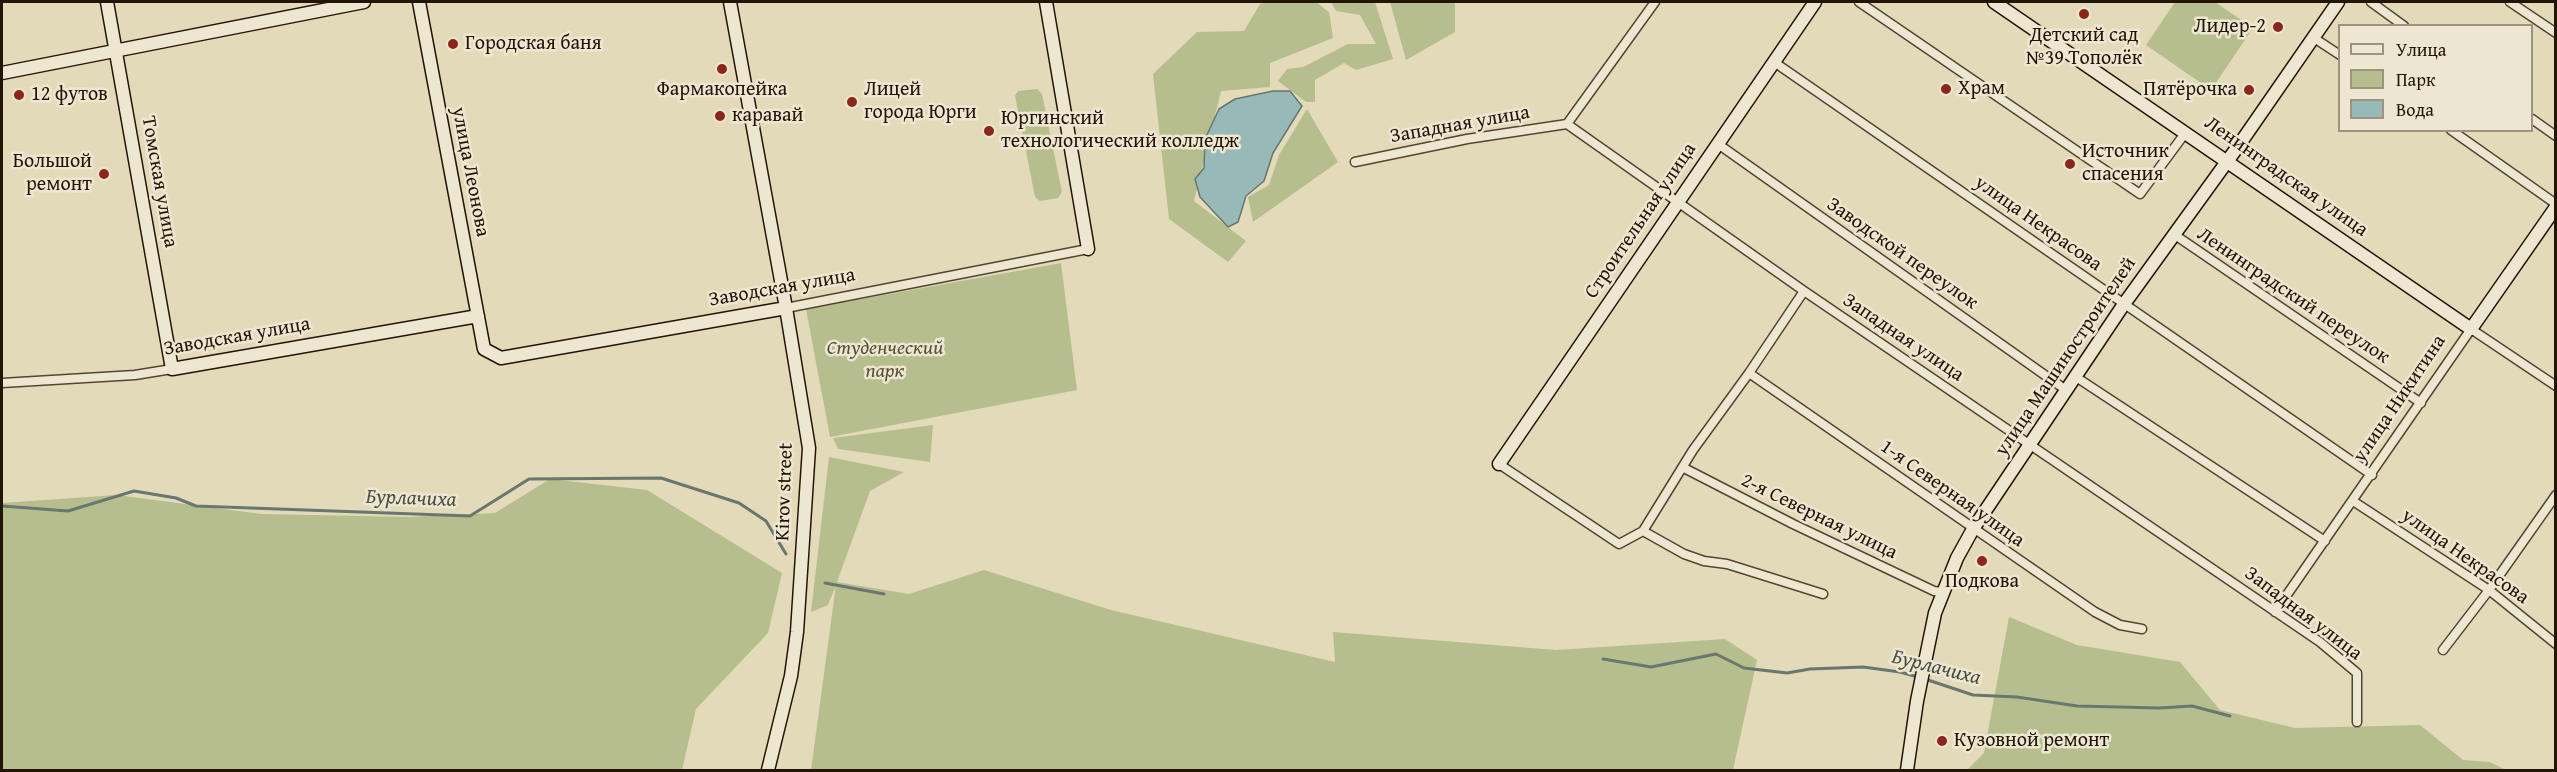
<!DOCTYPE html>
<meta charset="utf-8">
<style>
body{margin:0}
#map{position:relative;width:2557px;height:772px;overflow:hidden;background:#e3daba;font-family:"Gentium Book Plus",serif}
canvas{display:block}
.frame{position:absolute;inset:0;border:3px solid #221504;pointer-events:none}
.legend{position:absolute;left:2338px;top:24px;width:195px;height:108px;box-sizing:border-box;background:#ede7d2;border:2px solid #9c9380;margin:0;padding:8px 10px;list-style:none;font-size:18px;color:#221504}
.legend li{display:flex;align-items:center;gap:12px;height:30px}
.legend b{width:30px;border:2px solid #9c9380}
</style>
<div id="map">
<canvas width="2557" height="772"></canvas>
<div class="frame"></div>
<ul class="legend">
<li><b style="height:8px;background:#ede7d2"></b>Улица</li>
<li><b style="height:16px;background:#b6be8d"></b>Парк</li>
<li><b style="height:16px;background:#97b9b7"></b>Вода</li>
</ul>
</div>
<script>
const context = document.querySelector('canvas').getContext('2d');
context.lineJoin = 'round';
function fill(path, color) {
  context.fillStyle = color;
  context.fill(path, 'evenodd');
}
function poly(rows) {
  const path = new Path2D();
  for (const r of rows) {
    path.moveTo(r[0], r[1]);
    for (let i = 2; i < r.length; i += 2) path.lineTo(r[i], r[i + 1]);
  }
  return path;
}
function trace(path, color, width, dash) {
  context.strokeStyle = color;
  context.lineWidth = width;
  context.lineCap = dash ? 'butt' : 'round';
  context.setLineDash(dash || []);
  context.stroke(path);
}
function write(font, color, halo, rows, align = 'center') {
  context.font = font + ' "Gentium Book Plus",serif';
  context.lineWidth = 5;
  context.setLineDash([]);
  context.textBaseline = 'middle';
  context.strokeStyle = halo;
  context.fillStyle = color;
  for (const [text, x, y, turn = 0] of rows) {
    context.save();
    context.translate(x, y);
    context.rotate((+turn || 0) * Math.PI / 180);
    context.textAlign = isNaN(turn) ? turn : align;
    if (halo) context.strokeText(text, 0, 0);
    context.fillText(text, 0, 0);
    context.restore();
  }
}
fill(poly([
 [1268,2,1316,2,1329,12,1333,38,1270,63,1270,87,1221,91,1194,201,1246,241,1228,262,1169,219,1153,74,1197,32,1244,31,1260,4],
 [1331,2,1375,2,1393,59,1356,70,1344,63,1315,80,1315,102,1306,102,1278,81,1287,69,1303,67,1348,44,1376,44,1360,15,1336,11],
 [1390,2,1455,2,1455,32,1406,60],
 [2175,2,2215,2,2253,28,2211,90,2146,45],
 [1037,89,1042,94,1062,192,1058,198,1040,201,1035,197,1015,96,1018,91],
 [1307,109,1338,162,1253,222,1248,197,1269,185,1279,155],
 [1061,263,1077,390,830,437,806,309],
 [933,425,930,462,838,449,833,438],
 [829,457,904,472,870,491,837,582,909,594,984,570,1111,610,1335,662,1333,632,1556,650,1725,639,1757,660,1733,770,811,770,836,585,828,605,811,612],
 [550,479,647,490,782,573,768,633,696,709,682,770,2,770,2,503,116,495,262,514,410,517,495,513],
 [2009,617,2077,645,2180,662,2220,710,2295,728,2420,725,2463,760,2490,762,2506,770,1967,770,1984,753]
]), '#b6be8d');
const water = poly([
 [1273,91,1290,91,1302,106,1273,153,1264,181,1246,196,1238,222,1228,227,1200,197,1195,179,1204,168,1205,139,1219,109,1235,99,1273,91]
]);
fill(water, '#97b9b7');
trace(water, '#68776f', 1.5);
trace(poly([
 [2,506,68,511,134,491,176,498,196,506,470,516,529,479,661,478,739,503,766,521,786,554],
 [825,583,884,594],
 [1603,659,1651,667,1716,654,1744,668,1787,673,1810,669,1863,667,1900,672,1918,677],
 [1925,679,1973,695,2017,697,2077,706,2159,708,2192,706,2230,716]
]), '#68776f', 3);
const street = poly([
 [1859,2,2140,194,2186,132],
 [2371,2,2404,26],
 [2510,2,2556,33],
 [2314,38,2340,55],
 [1774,62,2372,475],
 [2532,119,2556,136],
 [1567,124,1655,2],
 [2451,130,2556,204],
 [1718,144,2066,390],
 [1355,162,1467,139,1567,124,1804,291,2320,642,2357,673,2357,722],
 [2175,235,2421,403],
 [786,308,1088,249],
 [1749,373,2095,612,2120,625,2142,629],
 [2076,377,2325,541],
 [2,383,135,375,172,369],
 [1499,464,1619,544,1643,531,1693,450,1749,373,1804,291],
 [1684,468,1793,524,1934,591,1942,592],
 [2353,501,2489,590,2556,644],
 [1643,531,1684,554,1704,561,1727,564,1823,594],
 [2275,612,2471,329,2556,386],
 [2443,650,2489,590,2556,495]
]);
const secondary = poly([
 [107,2,172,369,478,316],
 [419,2,484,349,501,358,786,308],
 [730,2,786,308,809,448,797,632,791,676,768,770],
 [1046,2,1088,249],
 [1994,2,2471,329,2556,207],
 [2,73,364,2],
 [1499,464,1815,2],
 [1907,770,1917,701,1935,613,1957,558,1973,529,2124,304,2239,145,2338,2]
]);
trace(street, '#524632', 11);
trace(secondary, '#221504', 15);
trace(street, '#ede7d2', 8);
trace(secondary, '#ede7d2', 12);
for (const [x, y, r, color] of [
 [2084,14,6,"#8f2418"],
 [2278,27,6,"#8f2418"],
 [453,44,6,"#8f2418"],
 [722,69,6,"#8f2418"],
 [1946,89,6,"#8f2418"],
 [2249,90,6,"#8f2418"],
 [19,95,6,"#8f2418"],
 [852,102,6,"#8f2418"],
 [720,116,6,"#8f2418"],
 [989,131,6,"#8f2418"],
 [2070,164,6,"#8f2418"],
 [104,174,6,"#8f2418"],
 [1982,561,6,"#8f2418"],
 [1942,741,6,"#8f2418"]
]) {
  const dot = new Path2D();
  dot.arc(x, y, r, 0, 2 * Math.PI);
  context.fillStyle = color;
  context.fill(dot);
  trace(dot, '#ede7d2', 2);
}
write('20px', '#221504', '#ede7d2', [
 ["Лидер-2",2266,27,"right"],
 ["Детский сад",2084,36,"center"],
 ["№39 Тополёк",2084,59,"center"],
 ["Городская баня",465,44],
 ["Храм",1958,89],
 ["Фармакопейка",722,90,"center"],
 ["Лицей",864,90],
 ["города Юрги",864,113],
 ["Пятёрочка",2237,90,"right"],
 ["12 футов",31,95],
 ["каравай",732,116],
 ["Юргинский",1001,119],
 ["технологический колледж",1001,142],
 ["Источник",2082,152],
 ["спасения",2082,175],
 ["Большой",92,162,"right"],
 ["ремонт",92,185,"right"],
 ["Подкова",1982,582,"center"],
 ["Кузовной ремонт",1954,741]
], 'left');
write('20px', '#221504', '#ede7d2', [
 ["Западная улица",1460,125,-10],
 ["улица Леонова",470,172,79],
 ["Ленинградская улица",2286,177,35],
 ["Томская улица",159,182,80],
 ["Строительная улица",1641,221,-56],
 ["улица Некрасова",2038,224,35],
 ["Заводской переулок",1902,254,35],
 ["Заводская улица",782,288,-10],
 ["Ленинградский переулок",2293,296,34],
 ["Заводская улица",237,337,-10],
 ["Западная улица",1903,338,34],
 ["улица Машиностроителей",2066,357,-56],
 ["улица Никитина",2400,399,-56],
 ["Kirov street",785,492,-88],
 ["1-я Северная улица",1952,494,35],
 ["2-я Северная улица",1819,517,26],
 ["улица Некрасова",2465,557,35],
 ["Западная улица",2303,614,37]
]);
write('italic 20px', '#565034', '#ede7d2', [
 ["Студенческий",885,349],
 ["парк",885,372]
]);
write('italic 21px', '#4b4e43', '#ede7d2', [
 ["Бурлачиха",411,499,2],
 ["Бурлачиха",1936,668,14]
]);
</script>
